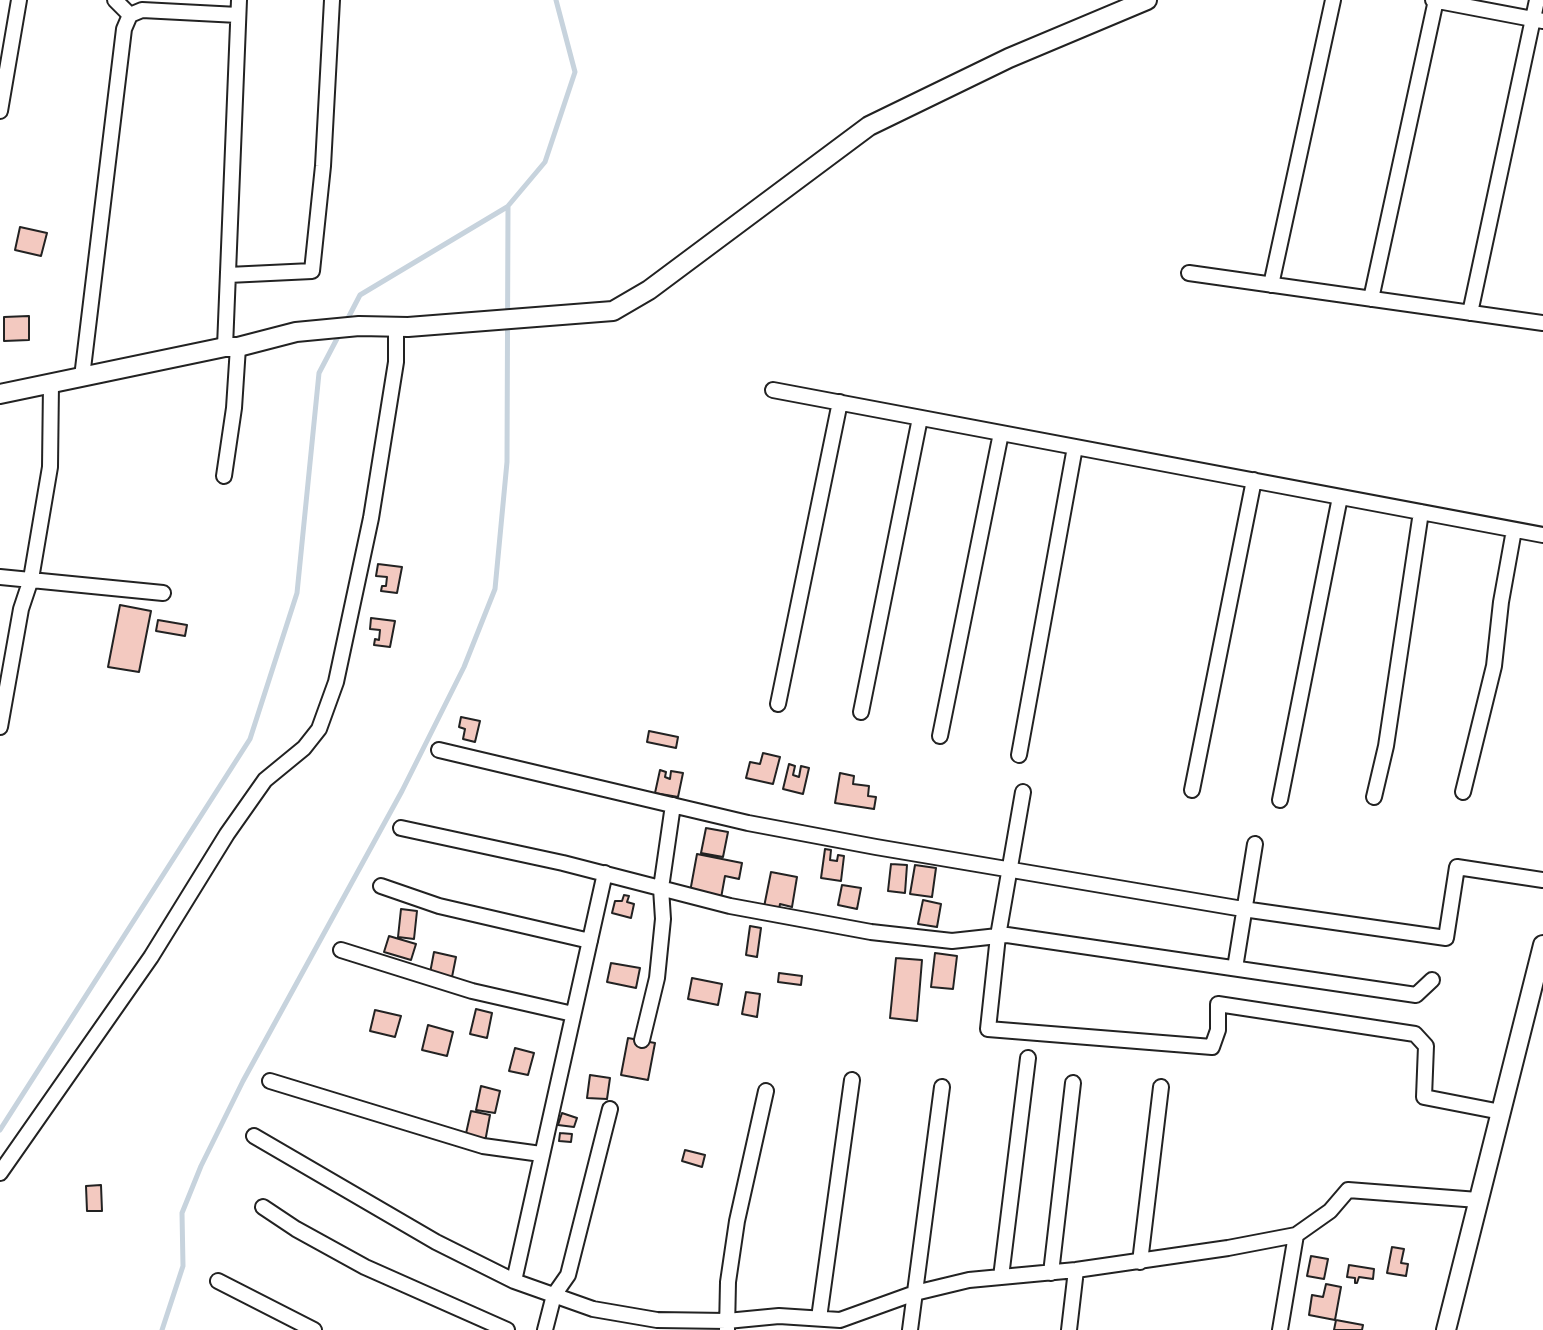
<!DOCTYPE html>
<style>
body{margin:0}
canvas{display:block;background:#fff}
</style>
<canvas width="1543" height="1330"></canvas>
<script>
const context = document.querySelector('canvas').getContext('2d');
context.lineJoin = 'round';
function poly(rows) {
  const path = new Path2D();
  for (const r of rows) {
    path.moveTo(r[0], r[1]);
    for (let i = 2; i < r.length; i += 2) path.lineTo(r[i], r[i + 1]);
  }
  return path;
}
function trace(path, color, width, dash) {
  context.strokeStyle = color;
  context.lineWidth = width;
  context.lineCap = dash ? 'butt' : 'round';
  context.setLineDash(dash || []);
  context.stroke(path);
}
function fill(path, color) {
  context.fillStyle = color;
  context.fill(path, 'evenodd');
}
trace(poly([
 [346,322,360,295,507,207],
 [0,1130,250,739,297,593,319,373,341,331],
 [162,1330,183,1266,182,1213,201,1166,243,1081,402,791,464,667,495,589,507,462,508,206,545,162,575,72,556,0]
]), '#c7d3dd', 5);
const building = poly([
 [20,227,47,233,41,256,15,250,20,227],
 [29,316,29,340,4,341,4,317,29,316],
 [378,564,402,567,397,593,381,591,382,586,386,586,387,577,376,576,378,564],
 [120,605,151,611,139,672,108,667,120,605],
 [371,618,395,621,390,647,374,645,375,639,379,640,380,630,370,629,371,618],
 [158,620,187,625,185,636,156,631,158,620],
 [461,717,480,721,475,742,463,739,465,729,459,727,461,717],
 [649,731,678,737,676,748,647,742,649,731],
 [763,753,780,757,773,784,746,778,750,762,760,764,763,753],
 [789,764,795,766,793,775,799,777,801,766,809,768,803,794,783,789,789,764],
 [660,770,666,772,665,777,670,779,671,771,683,773,678,797,655,793,660,770],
 [840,773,854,776,853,784,869,786,868,796,876,797,874,809,835,803,840,773],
 [706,828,728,832,723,857,701,853,706,828],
 [825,849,831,850,830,860,837,861,838,855,844,856,841,881,821,878,825,849],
 [697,854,742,863,739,879,725,876,721,898,690,892,697,854],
 [891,864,907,865,905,893,888,891,891,864],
 [915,865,936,868,932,897,910,894,915,865],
 [771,872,797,877,792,907,780,904,779,909,764,907,771,872],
 [842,885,861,888,857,909,838,905,842,885],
 [624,895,629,896,627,902,634,904,631,918,612,913,615,901,622,901,624,895],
 [923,900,941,904,937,927,918,924,923,900],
 [401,909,417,911,414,939,398,937,401,909],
 [750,926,761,928,757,957,746,955,750,926],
 [389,936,416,944,411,960,384,952,389,936],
 [434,952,456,957,452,977,430,973,434,952],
 [935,953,957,956,953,989,931,987,935,953],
 [896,958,922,960,917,1021,890,1018,896,958],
 [611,963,640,968,636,988,607,982,611,963],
 [779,973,802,976,801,985,778,982,779,973],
 [692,978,722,984,718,1005,688,999,692,978],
 [746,992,760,994,757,1017,742,1014,746,992],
 [476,1009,492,1013,487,1038,470,1034,476,1009],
 [375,1010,401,1016,395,1037,370,1031,375,1010],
 [428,1025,453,1032,447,1056,422,1050,428,1025],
 [628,1038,655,1043,648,1080,621,1075,628,1038],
 [515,1048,534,1053,528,1075,509,1071,515,1048],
 [590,1075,610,1078,607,1099,587,1098,590,1075],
 [481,1086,500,1091,495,1113,476,1110,481,1086],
 [471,1111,490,1115,485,1142,465,1138,471,1111],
 [562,1113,577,1118,574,1127,558,1125,562,1113],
 [560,1133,572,1134,571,1142,559,1141,560,1133],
 [685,1150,705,1155,702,1167,682,1161,685,1150],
 [101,1185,102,1211,87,1211,86,1186,101,1185],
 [1392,1247,1404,1249,1401,1263,1408,1264,1406,1276,1387,1273,1392,1247],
 [1311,1256,1328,1259,1324,1279,1307,1276,1311,1256],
 [1349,1265,1374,1269,1373,1279,1359,1277,1357,1283,1355,1283,1355,1278,1347,1277,1349,1265],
 [1326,1284,1341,1287,1335,1320,1309,1315,1312,1295,1323,1297,1326,1284],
 [1336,1320,1363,1325,1362,1330,1334,1330,1336,1320]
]);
fill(building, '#f3c9c0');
trace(building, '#222', 2);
const minor = poly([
 [115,0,130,15],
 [1433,0,1543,21],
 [0,111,19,0],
 [1189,273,1543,323],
 [228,275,312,271,323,166,332,0],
 [1271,285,1333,0],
 [1371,299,1436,0],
 [1470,313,1537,0],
 [225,347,239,0],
 [82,377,124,29,130,15,142,10,238,15],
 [773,390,1543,535],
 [224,476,234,408,238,347],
 [0,577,163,593],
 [778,704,840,402],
 [861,712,920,418],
 [0,727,21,609,31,579,50,467,51,384],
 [940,736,1001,433],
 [439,750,748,823,876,847,1243,909,1446,938,1457,867,1543,880],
 [1019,755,1075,447],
 [1192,790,1254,480],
 [1023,792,998,936,988,1029,1212,1047,1218,1030,1218,1004,1415,1034,1426,1046,1424,1097,1501,1112],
 [1463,792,1494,666,1501,602,1514,530],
 [1374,797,1386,746,1421,512],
 [1280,800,1340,497],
 [401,828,563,863,730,906,871,932,952,941,1007,935,1416,995,1432,980],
 [381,886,439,906,590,941],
 [341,950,472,991,573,1014],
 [1235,968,1255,844],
 [642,1040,657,978,663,919,661,888,673,805],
 [270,1081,483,1146,541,1154],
 [254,1136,436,1242,514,1281,593,1309,657,1320,727,1321,779,1316,840,1320,915,1293,969,1280,1076,1270,1228,1248,1296,1235,1330,1211,1348,1190,1478,1200],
 [0,1173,151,957,227,834,265,780,304,748,319,729,336,682,371,518,396,362,396,327],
 [263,1207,296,1229,365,1267,507,1330],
 [1140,1262,1161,1087],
 [1051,1273,1073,1083],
 [1001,1277,1028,1058],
 [218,1281,314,1330],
 [514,1281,605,873],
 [819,1318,852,1080],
 [545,1330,554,1295,568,1275,610,1109],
 [727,1330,728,1282,737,1221,766,1091],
 [910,1330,942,1087],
 [1069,1330,1076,1270],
 [1280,1330,1296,1235]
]);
const tertiary = poly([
 [0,394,225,347,238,347,296,332,359,326,408,327,613,311,649,290,869,126,1009,58,1147,0],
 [1446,1330,1543,945]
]);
trace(minor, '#222', 18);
trace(tertiary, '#222', 22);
trace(minor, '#fff', 14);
trace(tertiary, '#fff', 18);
</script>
